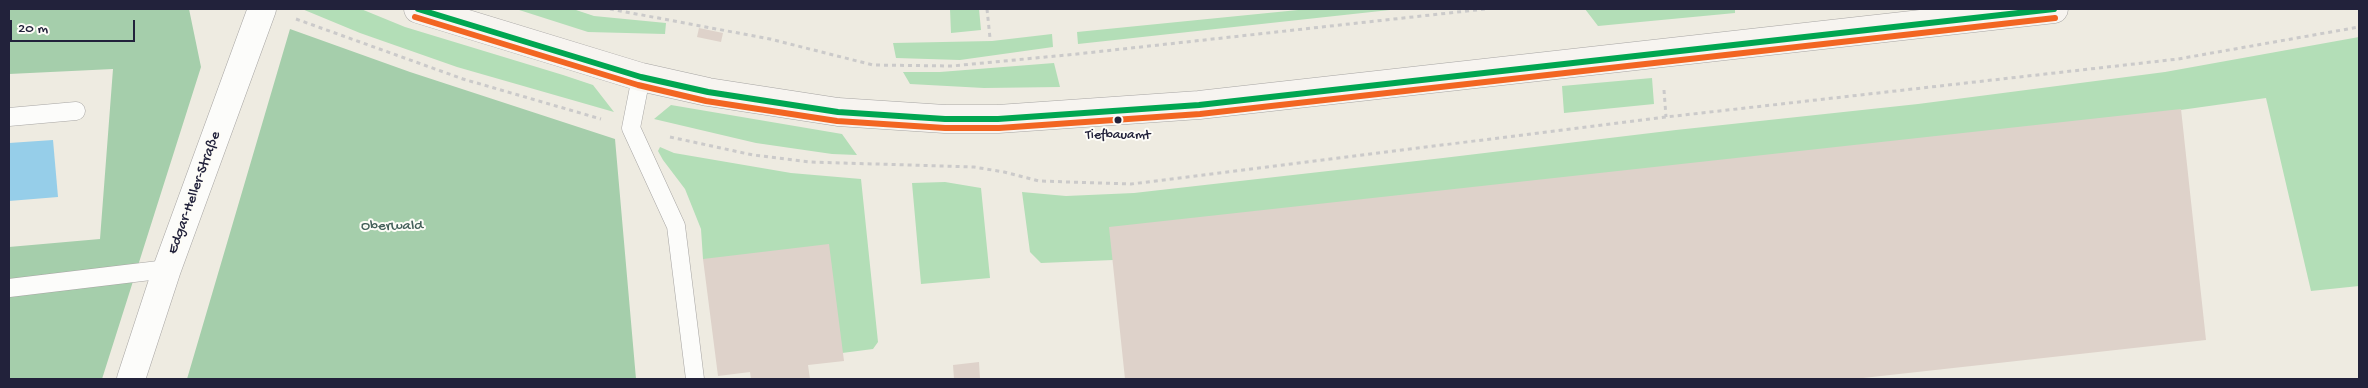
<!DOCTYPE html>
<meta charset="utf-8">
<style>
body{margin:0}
#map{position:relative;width:2368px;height:388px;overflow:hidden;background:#eeebe1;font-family:"Gochi Hand",sans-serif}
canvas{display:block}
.frame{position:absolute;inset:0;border:10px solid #22223b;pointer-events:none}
.scale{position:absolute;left:10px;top:20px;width:125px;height:22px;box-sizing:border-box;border:2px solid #22223b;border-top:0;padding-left:6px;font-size:15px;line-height:18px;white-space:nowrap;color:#22223b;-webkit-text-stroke:4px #fdfcf7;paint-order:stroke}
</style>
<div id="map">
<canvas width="2368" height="388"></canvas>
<div class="frame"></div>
<div class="scale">20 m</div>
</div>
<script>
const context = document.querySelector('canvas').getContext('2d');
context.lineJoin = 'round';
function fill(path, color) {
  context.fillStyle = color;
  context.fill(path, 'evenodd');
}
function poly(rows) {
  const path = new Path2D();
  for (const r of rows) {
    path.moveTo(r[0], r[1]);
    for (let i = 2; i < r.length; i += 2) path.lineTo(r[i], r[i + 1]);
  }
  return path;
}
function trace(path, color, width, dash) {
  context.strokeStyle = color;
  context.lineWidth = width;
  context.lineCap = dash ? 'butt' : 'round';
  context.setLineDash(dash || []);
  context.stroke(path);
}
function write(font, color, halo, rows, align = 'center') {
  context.font = font + ' "Gochi Hand",sans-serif';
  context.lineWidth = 4;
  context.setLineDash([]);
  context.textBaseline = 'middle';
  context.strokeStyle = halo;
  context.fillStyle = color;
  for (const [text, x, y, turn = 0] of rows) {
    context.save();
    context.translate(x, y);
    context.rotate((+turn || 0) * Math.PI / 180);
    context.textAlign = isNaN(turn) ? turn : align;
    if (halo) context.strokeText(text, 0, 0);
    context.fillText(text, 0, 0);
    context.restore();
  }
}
fill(poly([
 [302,9,361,9,405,27,563,75,593,85,614,112,457,67,360,33],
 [516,9,573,9,594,16,666,23,665,34,588,32],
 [950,9,979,9,981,30,951,33],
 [1308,9,1399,9,1078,44,1077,32],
 [1585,9,1735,9,1735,13,1598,26],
 [1052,34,1053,47,960,60,896,58,893,43,992,41],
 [2359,37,2359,286,2311,291,2266,98,1113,260,1041,263,1030,252,1022,192,1066,196,1134,193,1443,158,1676,130,1918,104,2165,72],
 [1054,63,1060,87,984,88,910,84,903,72,940,72],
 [1652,78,1654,104,1564,113,1562,86],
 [671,105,842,134,857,155,832,154,756,143,654,119],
 [660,147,674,153,791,173,861,179,878,342,873,349,842,353,703,259,701,229,685,189,663,160,658,151],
 [945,182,981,188,990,278,921,284,912,183]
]), '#b3deb7');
fill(poly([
 [9,9,189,9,201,67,102,379,9,379,9,247,100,239,113,69,9,74],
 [290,29,410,72,615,139,636,379,187,379]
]), '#a5ceab');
fill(poly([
 [53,140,58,197,9,201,9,143]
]), '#96cee9');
fill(poly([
 [699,28,723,33,721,42,697,37],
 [2181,109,2206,340,1854,379,1125,379,1109,227],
 [829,244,844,361,808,365,810,379,751,379,750,372,718,376,703,259],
 [979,362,980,379,954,379,953,365]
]), '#ded2ca');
const service = poly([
 [641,77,631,128,676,226,695,379],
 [9,117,76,111],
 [9,288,167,269]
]);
const minor = poly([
 [131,379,167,269,262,9]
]);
const secondary = poly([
 [418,9,641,77,708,92,838,112,945,119,998,119,1199,105,2054,9]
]);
trace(service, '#a7a5a3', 19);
trace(minor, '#a7a5a3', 29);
trace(secondary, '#a7a5a3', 29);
trace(poly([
 [610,9,770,39,873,65,952,66,1077,54,1485,9],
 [987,9,990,38],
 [296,19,463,79,601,119],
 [1664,90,1666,117],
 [670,137,753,155,810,162,974,167,1004,172,1039,181,1131,184,1666,117,2178,59,2359,27]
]), '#cbcaca', 3, [4, 4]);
trace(service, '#fcfcfa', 18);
trace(minor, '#fcfcfa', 28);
trace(secondary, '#f7f4f0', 28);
trace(poly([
 [418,9,641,77,708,92,838,112,945,119,998,119,1199,105,2054,9]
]), '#00a651', 6);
trace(poly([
 [415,17,638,85,706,101,837,121,945,128,999,128,1200,114,2055,18]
]), '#f26522', 6);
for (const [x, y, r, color] of [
 [1118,120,4.5,"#22223b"]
]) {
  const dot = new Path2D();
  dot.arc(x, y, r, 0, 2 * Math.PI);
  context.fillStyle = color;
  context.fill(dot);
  trace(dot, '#fdfcf7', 2);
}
write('14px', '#22223b', '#fdfcf7', [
 ["Tiefbauamt",1118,136]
]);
write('15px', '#22223b', '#fdfcf7', [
 ["Edgar-Heller-Straße",195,193,-70]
]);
write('15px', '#44605a', '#fdfcf7', [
 ["Oberwald",392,227]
]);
</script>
